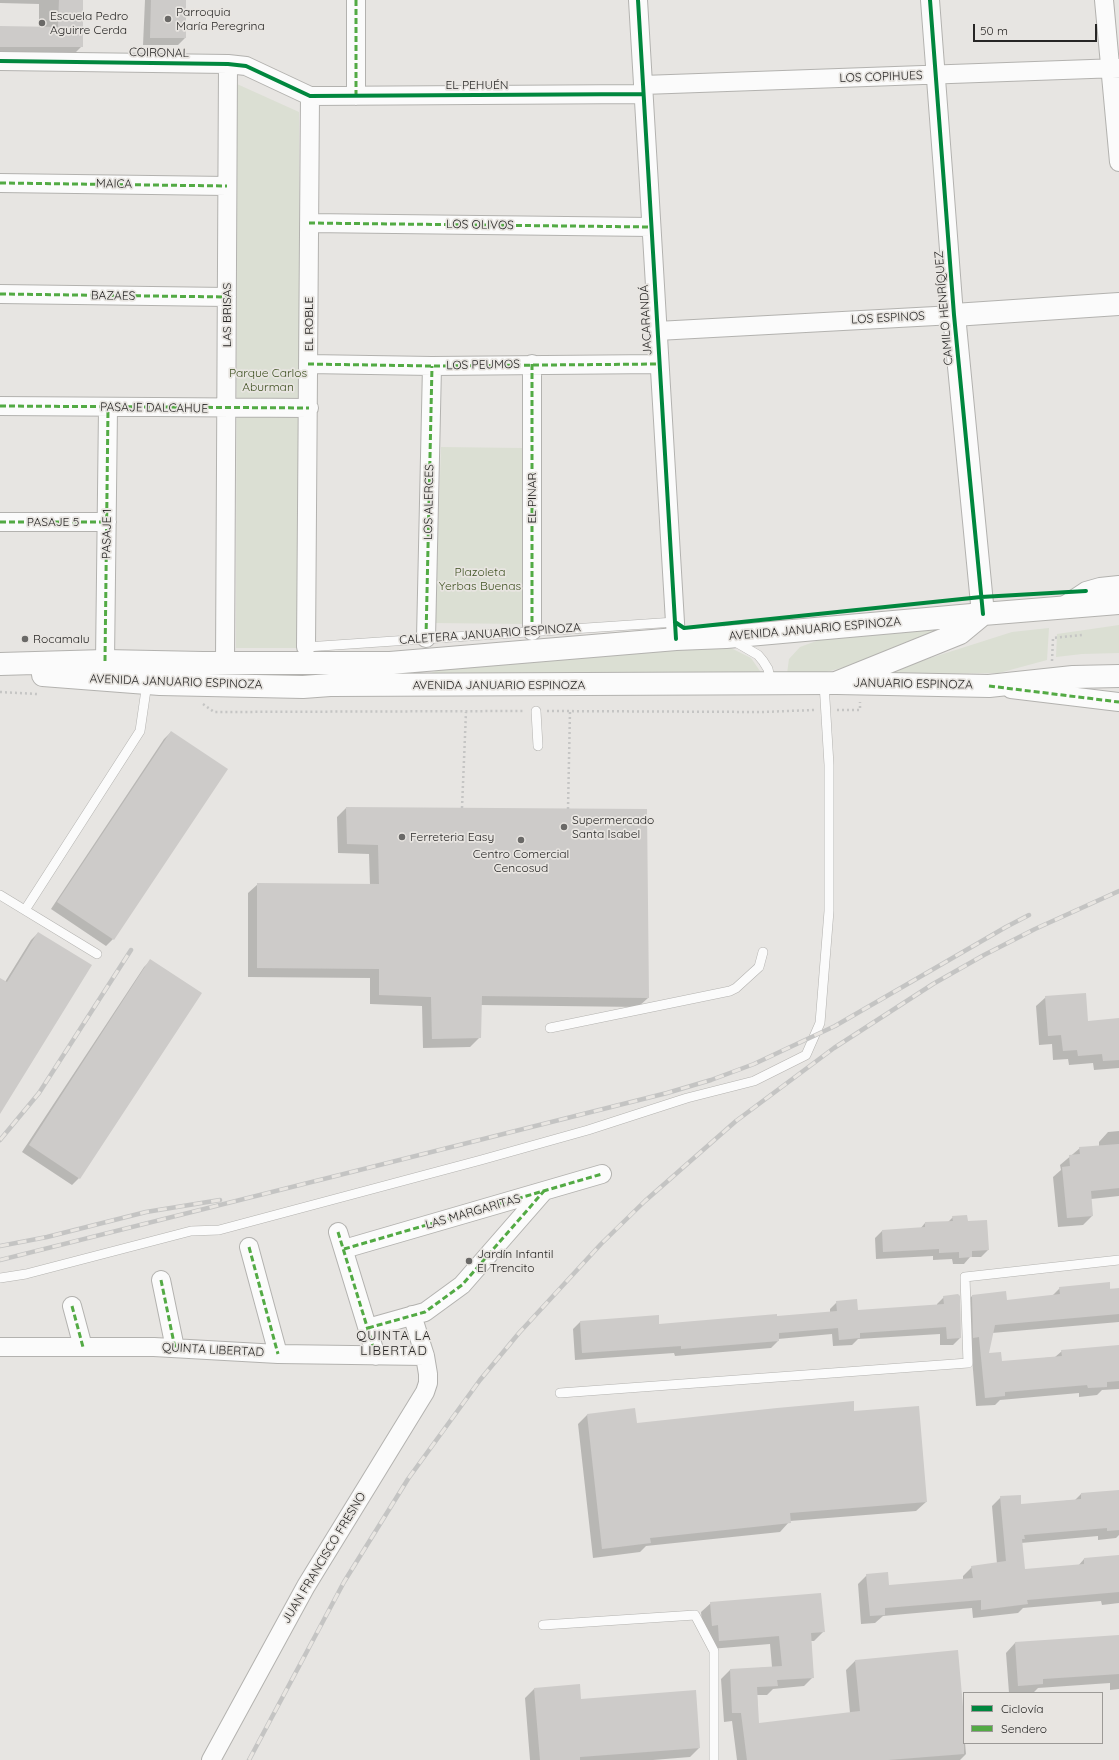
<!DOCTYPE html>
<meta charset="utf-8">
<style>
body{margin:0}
#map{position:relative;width:1119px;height:1760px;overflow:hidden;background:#e7e5e2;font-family:Quicksand,sans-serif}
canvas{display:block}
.legend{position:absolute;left:963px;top:1692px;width:140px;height:52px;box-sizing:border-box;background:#e8e5e1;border:1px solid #9b9996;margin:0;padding:5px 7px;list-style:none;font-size:12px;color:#272625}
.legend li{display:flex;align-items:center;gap:8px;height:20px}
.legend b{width:20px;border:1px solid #9b9996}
.scale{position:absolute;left:973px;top:24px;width:124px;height:18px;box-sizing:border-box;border:2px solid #272625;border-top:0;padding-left:5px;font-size:12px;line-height:14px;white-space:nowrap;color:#272625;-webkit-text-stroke:3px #e8e5e1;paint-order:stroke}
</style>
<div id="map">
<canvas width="1119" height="1760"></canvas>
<ul class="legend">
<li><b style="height:5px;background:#00873e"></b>Ciclovía</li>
<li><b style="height:5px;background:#53aa44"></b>Sendero</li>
</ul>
<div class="scale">50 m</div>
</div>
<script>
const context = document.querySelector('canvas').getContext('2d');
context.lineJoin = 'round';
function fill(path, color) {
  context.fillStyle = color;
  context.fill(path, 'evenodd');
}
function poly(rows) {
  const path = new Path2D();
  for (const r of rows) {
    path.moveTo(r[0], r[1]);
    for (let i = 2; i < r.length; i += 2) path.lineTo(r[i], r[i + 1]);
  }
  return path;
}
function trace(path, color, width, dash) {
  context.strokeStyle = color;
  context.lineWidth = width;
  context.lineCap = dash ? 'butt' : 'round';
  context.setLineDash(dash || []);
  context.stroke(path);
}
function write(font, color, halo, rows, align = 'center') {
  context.font = font + ' Quicksand,sans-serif';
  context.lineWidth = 3.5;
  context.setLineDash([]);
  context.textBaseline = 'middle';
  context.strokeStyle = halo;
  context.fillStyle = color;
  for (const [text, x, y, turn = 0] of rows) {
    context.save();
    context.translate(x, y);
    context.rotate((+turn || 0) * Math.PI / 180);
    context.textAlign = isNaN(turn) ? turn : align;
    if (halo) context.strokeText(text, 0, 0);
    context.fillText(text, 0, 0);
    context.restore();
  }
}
fill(poly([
 [237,84,299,112,299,648,236,648],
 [441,447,522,448,524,624,435,623],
 [1119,625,1119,653,1082,654,1056,657,1057,634],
 [967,626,869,661,818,674,787,674,789,659,800,647,819,640],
 [1049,628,1047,660,999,673,877,675,1012,632],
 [727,646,751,658,762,674,421,677,441,669]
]), '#dbdfd3');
fill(poly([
 [0,0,82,0,82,46,62,66,0,66,0,27,39,28,39,4,0,3],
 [145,0,185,0,185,38,178,45,143,45],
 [171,732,113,939,106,946,51,909,164,739],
 [346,808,648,998,638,1007,480,1005,480,1037,470,1047,423,1048,422,1006,370,1004,370,978,248,977,248,893,258,884,370,885,369,854,338,853,337,817],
 [38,933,0,1113,0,979,5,982,31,940],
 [151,960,79,1178,72,1185,22,1152,144,967],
 [1046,997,1088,1022,1119,1019,1119,1068,1094,1070,1093,1063,1069,1065,1068,1059,1053,1060,1052,1044,1039,1045,1036,1006],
 [1119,1131,1119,1196,1091,1199,1092,1216,1083,1225,1058,1227,1053,1177,1061,1170,1060,1165,1080,1148,1099,1147,1099,1142,1108,1132],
 [953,1217,967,1222,988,1250,981,1257,970,1257,964,1264,953,1264,952,1259,933,1260,933,1256,876,1259,875,1238,882,1231,920,1229,925,1223,948,1222],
 [1060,1288,1119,1289,1119,1322,992,1333,988,1354,1001,1362,1055,1357,1062,1351,1119,1346,1119,1389,1102,1390,1097,1395,1079,1397,1079,1393,1000,1400,995,1405,976,1406,971,1346,963,1305,972,1296,1006,1301,1052,1296],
 [944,1297,960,1338,953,1345,940,1345,940,1334,858,1339,852,1345,833,1346,832,1334,778,1339,778,1341,771,1348,675,1356,674,1353,575,1360,573,1329,580,1322,658,1325,776,1317,830,1313,830,1309,837,1302,857,1311,937,1306,937,1304],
 [634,1409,636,1424,853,1412,926,1502,916,1511,790,1521,780,1532,646,1546,640,1552,593,1558,578,1424,587,1415],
 [1119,1491,1119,1535,1116,1538,1098,1540,1098,1536,1021,1543,1024,1570,1078,1566,1084,1559,1119,1556,1119,1603,1102,1605,1101,1601,1023,1608,1018,1613,973,1618,972,1608,883,1616,875,1623,861,1624,858,1584,867,1575,888,1586,963,1580,963,1576,972,1567,997,1564,992,1506,1001,1497,1021,1505,1075,1500,1081,1494],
 [711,1603,824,1631,814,1641,811,1641,813,1677,804,1686,773,1689,767,1695,757,1695,758,1724,850,1713,846,1670,855,1661,964,1731,966,1754,960,1760,737,1760,732,1721,724,1722,721,1679,730,1670,772,1667,770,1644,710,1649,703,1635,701,1612],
 [1119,1636,1119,1689,1110,1690,1110,1683,1038,1688,1033,1693,1009,1693,1006,1653,1015,1643],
 [534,1689,580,1700,699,1748,690,1757,653,1760,530,1760,525,1698]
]), '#0003');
fill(poly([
 [59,0,83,0,83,47,0,47,0,26,58,27],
 [151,0,186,0,186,38,150,38],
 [171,731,228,769,114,940,57,902],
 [346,807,647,809,649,998,482,996,481,1038,432,1039,431,997,379,995,379,969,257,968,257,883,379,884,378,845,347,844],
 [38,932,92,965,0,1114,0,978,7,982],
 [150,959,202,993,80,1179,29,1145],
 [1086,993,1088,1021,1119,1018,1119,1060,1103,1061,1102,1054,1078,1056,1077,1050,1063,1051,1061,1035,1048,1036,1045,996],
 [1119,1144,1119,1188,1091,1191,1093,1216,1067,1218,1062,1167,1070,1166,1069,1155,1080,1154,1079,1147],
 [967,1215,968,1221,987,1220,989,1250,972,1251,972,1257,959,1258,959,1252,939,1253,939,1249,883,1252,882,1230,925,1227,925,1222,953,1221,952,1216],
 [1110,1282,1110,1289,1119,1288,1119,1314,995,1325,989,1353,1001,1352,1002,1361,1062,1356,1061,1350,1119,1345,1119,1381,1107,1382,1107,1387,1088,1388,1087,1385,1005,1392,1005,1396,985,1398,979,1337,973,1338,972,1295,1006,1291,1007,1300,1060,1294,1059,1287],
 [958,1294,960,1296,961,1338,947,1339,946,1327,860,1333,860,1338,839,1340,838,1328,779,1333,779,1341,681,1349,681,1346,582,1353,580,1321,659,1315,659,1324,777,1314,777,1316,837,1311,836,1301,857,1299,858,1310,944,1304,943,1296],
 [854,1401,854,1411,919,1406,927,1502,790,1513,791,1523,650,1538,651,1543,602,1549,587,1414,635,1408,637,1423,777,1408],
 [1119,1490,1119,1530,1107,1531,1107,1528,1024,1535,1025,1539,1022,1539,1025,1569,1084,1564,1084,1558,1119,1555,1119,1592,1027,1600,1028,1604,981,1610,981,1600,885,1608,885,1615,870,1616,866,1574,888,1572,889,1585,973,1578,971,1566,1006,1561,1000,1496,1021,1495,1021,1504,1081,1499,1081,1493],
 [821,1593,825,1632,811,1633,814,1678,777,1680,778,1686,757,1687,759,1723,860,1711,855,1660,958,1650,964,1718,964,1754,888,1760,747,1760,741,1713,732,1713,730,1669,782,1666,779,1636,719,1641,718,1625,712,1626,710,1602],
 [1119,1635,1119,1674,1043,1679,1043,1684,1018,1686,1015,1642],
 [580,1684,581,1699,696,1690,700,1748,580,1757,580,1760,540,1760,534,1688]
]), '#cdcbc9');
const service = poly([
 [734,641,758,655,763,661,768,669,771,683],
 [306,647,675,622],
 [536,711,538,746],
 [0,895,97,954],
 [25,910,140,731,147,683],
 [550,1028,730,991,736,988,759,967,763,952],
 [0,1278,26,1274,191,1231,219,1230,481,1160,588,1130,687,1098,754,1081,806,1055,820,1023,829,911,829,765,824,683],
 [560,1393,968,1363,965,1277,1119,1260],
 [543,1625,695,1615,714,1651,714,1760]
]);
const minor = poly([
 [638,0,676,639],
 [1104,0,1119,162],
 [0,61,228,64,246,66,310,96,643,94],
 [643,85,1119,68],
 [356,96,356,0],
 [0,183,227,186],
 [309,223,651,227],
 [0,294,227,297],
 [657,331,954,315,930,0],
 [308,364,432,366,659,364],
 [532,364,532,631],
 [0,406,309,408],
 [0,522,107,522],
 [1062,607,1086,591,1100,587,1119,585],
 [426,638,432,366],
 [306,647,310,96],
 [105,661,108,408],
 [225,663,228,64],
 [1011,689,1119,702],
 [338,1232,376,1356],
 [249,1247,278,1354],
 [344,1249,602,1174],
 [161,1280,175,1348],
 [72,1306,83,1347],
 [368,1328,425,1312,462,1285,544,1191],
 [0,1347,154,1347,278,1354,425,1356],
 [211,1760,306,1586,425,1392,428,1383,428,1374,425,1356,412,1315]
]);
const tertiary = poly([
 [983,614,954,315,1119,304],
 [837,683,989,686,1073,677,1119,676]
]);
const secondary = poly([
 [0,664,105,661,203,663,390,663,676,639,726,637,983,614,1119,603],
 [43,675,160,684,303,687,330,685,836,683,960,633,983,614]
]);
trace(service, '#b3b2af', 10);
trace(minor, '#b3b2af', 20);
trace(tertiary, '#b3b2af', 24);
trace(secondary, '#b3b2af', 24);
trace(poly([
 [1052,661,1053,638,1083,635],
 [0,692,37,694],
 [203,704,214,712,524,711],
 [837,710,860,710,860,702],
 [547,711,763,712,814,710],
 [462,808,466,712],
 [568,809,570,711]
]), '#c5c5c4', 2.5, [2, 3]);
trace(service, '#fbfbfb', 9);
trace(minor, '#fbfbfb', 18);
trace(tertiary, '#fbfbfb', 22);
trace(secondary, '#fbfbfb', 22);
const rail = poly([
 [0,1140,39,1093,131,950],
 [0,1246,47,1237,146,1212,220,1200],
 [0,1260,667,1093,711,1080,754,1064,835,1026,1006,927,1029,915],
 [249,1760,344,1582,408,1479,480,1380,519,1333,601,1244,645,1201,736,1121,834,1048,933,984,984,955,1035,929,1119,891]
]);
trace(rail, '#c4c4c3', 4.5);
trace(rail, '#e8e5e1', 3, [9]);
trace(poly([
 [356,96,356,0],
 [0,183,227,186],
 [309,223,651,227],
 [0,294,227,297],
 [308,364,432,366,659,364],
 [532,364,532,631],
 [0,406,309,408],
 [0,522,107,522],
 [426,638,432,366],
 [105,661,108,408],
 [989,686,1119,702],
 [338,1232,376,1356],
 [249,1247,278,1354],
 [344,1249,602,1174],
 [161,1280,175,1348],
 [72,1306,83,1347],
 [368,1328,425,1312,462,1285,544,1191]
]), '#53aa44', 3, [6, 3]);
trace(poly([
 [638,0,676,639],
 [930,0,954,315,983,614],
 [0,61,228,64,246,66,310,96,643,94],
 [675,622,684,628,981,597,1086,591]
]), '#00873e', 4);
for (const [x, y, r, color] of [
 [168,19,4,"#6a6967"],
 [42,23,4,"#6a6967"],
 [25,639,4,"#6a6967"],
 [564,827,4,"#6a6967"],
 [402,837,4,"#6a6967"],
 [521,840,4,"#6a6967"],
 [469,1261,4,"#6a6967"]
]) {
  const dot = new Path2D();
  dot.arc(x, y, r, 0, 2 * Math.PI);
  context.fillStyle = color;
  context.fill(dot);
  trace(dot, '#e8e5e1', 1.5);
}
write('12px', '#272625', '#e8e5e1', [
 ["Parroquia",176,12],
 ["María Peregrina",176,26],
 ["Escuela Pedro",50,16],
 ["Aguirre Cerda",50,30],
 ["Rocamalu",33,639],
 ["Supermercado",572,820],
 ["Santa Isabel",572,834],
 ["Ferreteria Easy",410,837],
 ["Centro Comercial",521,854,"center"],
 ["Cencosud",521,868,"center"],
 ["Jardín Infantil",477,1254],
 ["El Trencito",477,1268]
], 'left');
write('12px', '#272625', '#e8e5e1', [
 ["COIRONAL",159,53,1],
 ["LOS COPIHUES",881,77,-2],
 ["EL PEHUÉN",477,85],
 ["MAICA",114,184,1],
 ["LOS OLIVOS",480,225,1],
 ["BAZAES",113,296,1],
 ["CAMILO HENRÍQUEZ",944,308,-95],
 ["LAS BRISAS",227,315,-90],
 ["LOS ESPINOS",888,318,-3],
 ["JACARANDÁ",646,320,-93],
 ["EL ROBLE",309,324,-90],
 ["LOS PEUMOS",483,365,-1],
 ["PASAJE DALCAHUE",154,408,1],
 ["EL PINAR",532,498,-90],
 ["LOS ALERCES",429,502,-89],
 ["PASAJE 5",53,522],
 ["PASAJE 1",107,534,-89],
 ["AVENIDA JANUARIO ESPINOZA",815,629,-5],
 ["CALETERA JANUARIO ESPINOZA",490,634,-4],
 ["AVENIDA JANUARIO ESPINOZA",176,682,2],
 ["JANUARIO ESPINOZA",913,684,1],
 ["AVENIDA JANUARIO ESPINOZA",499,685],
 ["LAS MARGARITAS",473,1212,-16],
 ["QUINTA LIBERTAD",213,1350,3],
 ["JUAN FRANCISCO FRESNO",324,1558,-59]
]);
write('12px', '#405223', '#e8e5e1', [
 ["Parque Carlos",268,373],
 ["Aburman",268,387],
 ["Plazoleta",480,572],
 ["Yerbas Buenas",480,586]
]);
context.letterSpacing = '1px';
write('13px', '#272625', '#e8e5e1', [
 ["QUINTA LA",394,1336],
 ["LIBERTAD",394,1351]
]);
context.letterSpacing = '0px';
</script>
